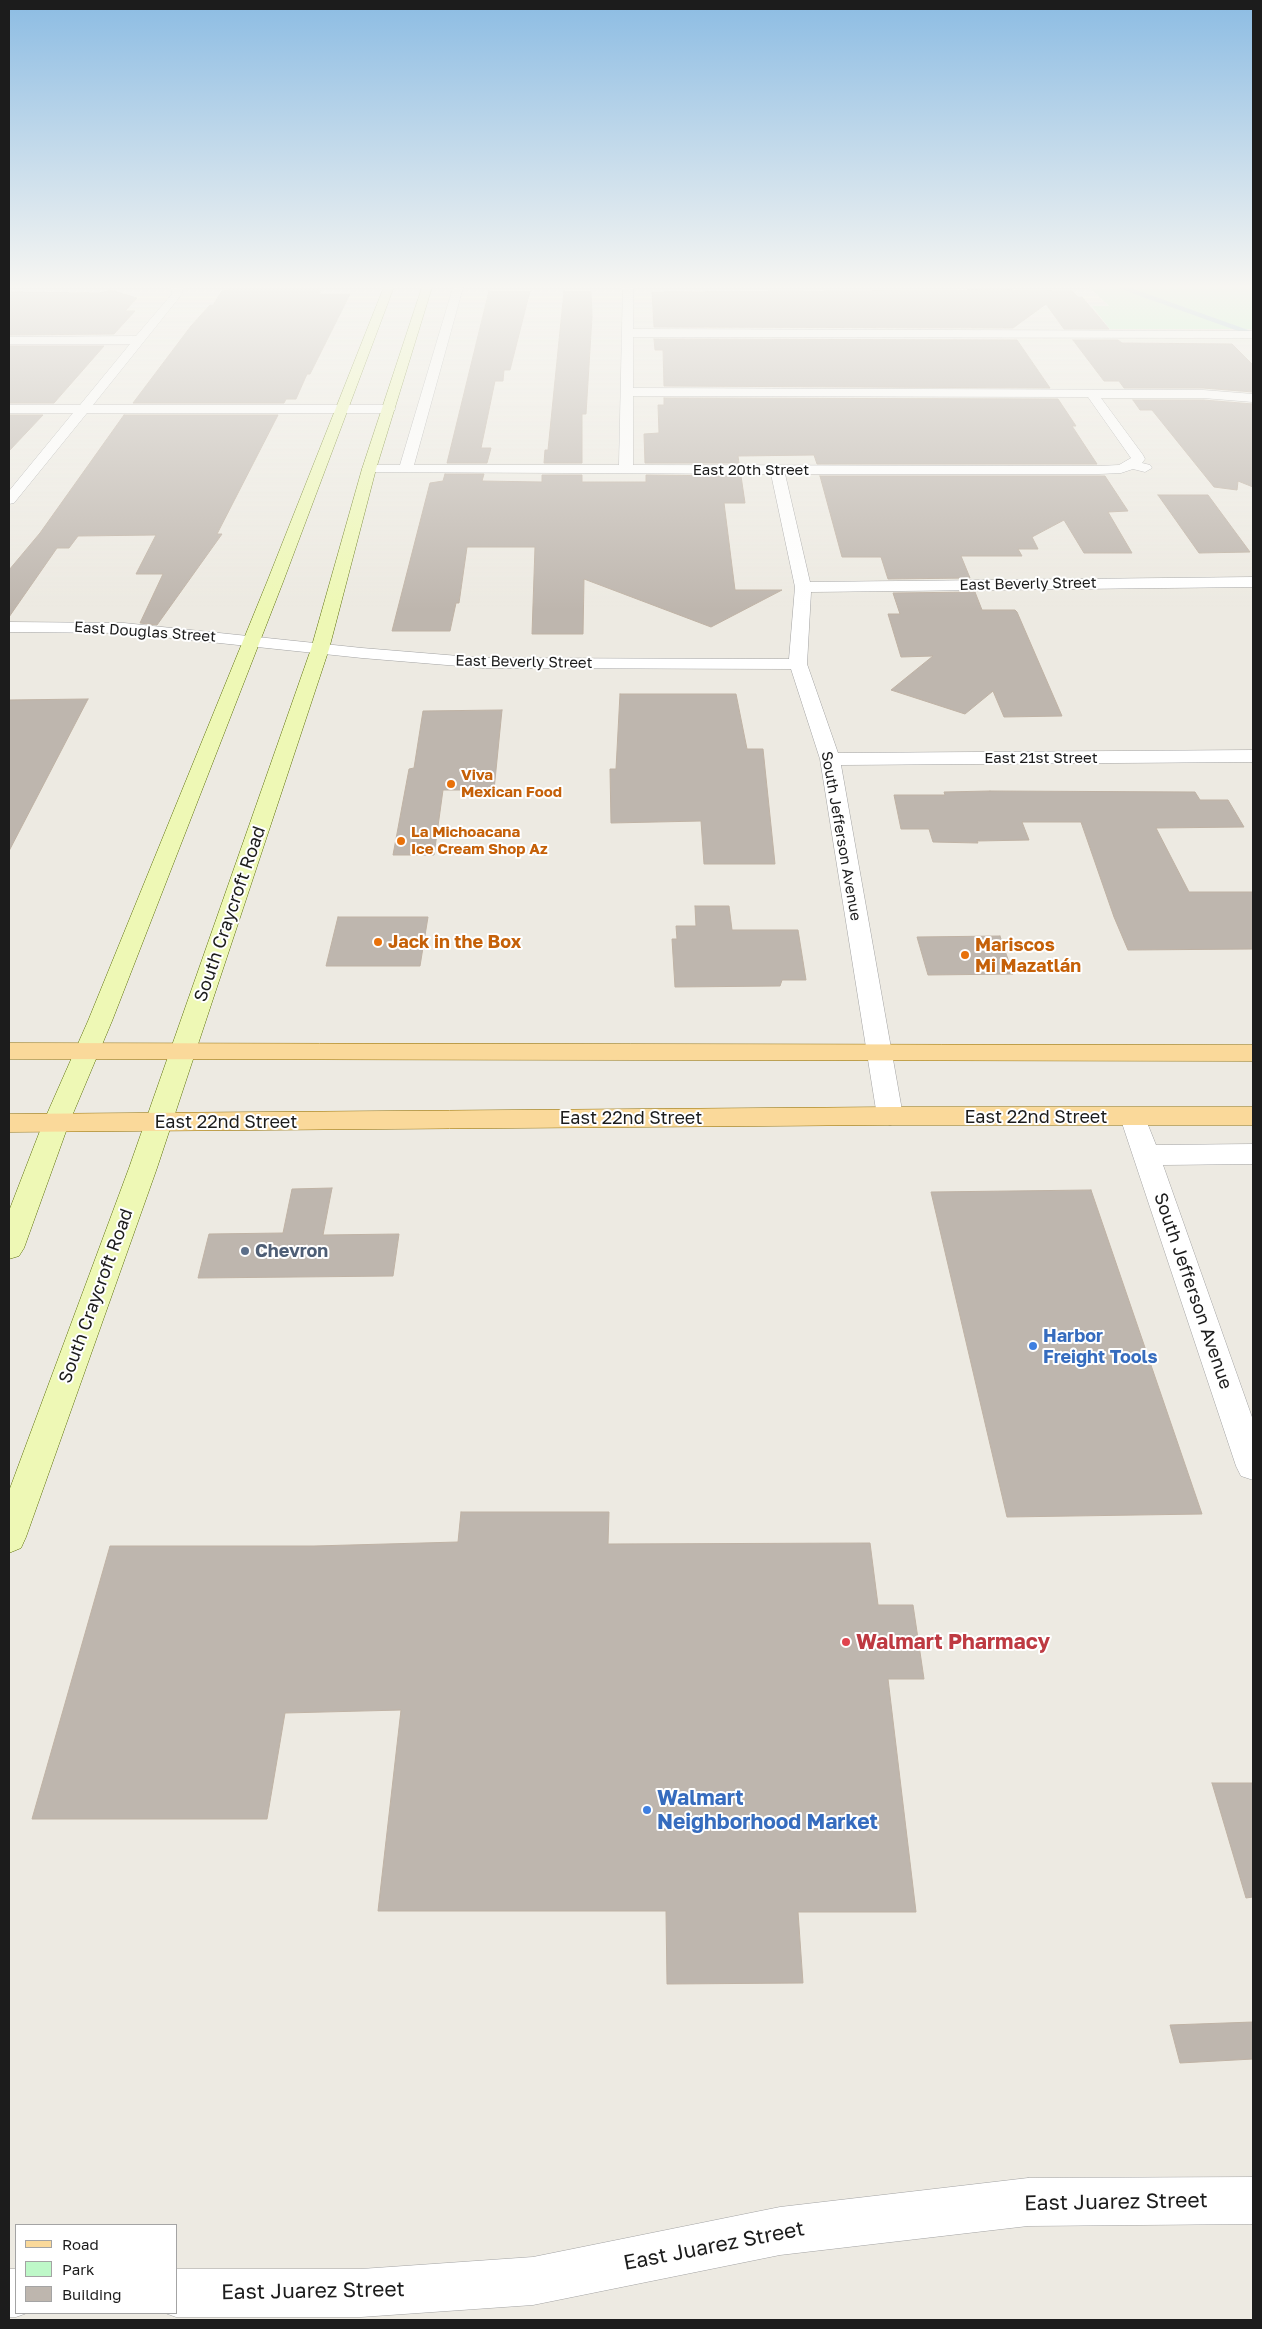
<!DOCTYPE html>
<meta charset="utf-8">
<style>
body{margin:0}
#map{position:relative;width:1262px;height:2329px;overflow:hidden;background:#edeae2;font-family:"Golos Text",sans-serif}
canvas{display:block}
.frame{position:absolute;inset:0;border:10px solid #1c1c1c;pointer-events:none}
.legend{position:absolute;left:15px;top:2224px;width:162px;height:90px;box-sizing:border-box;background:#fff;border:1px solid #a4a4a4;margin:0;padding:6px 9px;list-style:none;font-size:15px;color:#1c1c1c}
.legend li{display:flex;align-items:center;gap:10px;height:25px}
.legend b{width:25px;border:1px solid #a4a4a4}
</style>
<div id="map">
<canvas width="1262" height="2329"></canvas>
<div class="frame"></div>
<ul class="legend">
<li><b style="height:6px;background:#fad99a"></b>Road</li>
<li><b style="height:14px;background:#bef8c8"></b>Park</li>
<li><b style="height:14px;background:#beb6ae"></b>Building</li>
</ul>
</div>
<script>
const context = document.querySelector('canvas').getContext('2d');
context.lineJoin = 'round';
function fill(path, color) {
  context.fillStyle = color;
  context.fill(path, 'evenodd');
}
function poly(rows) {
  const path = new Path2D();
  for (const r of rows) {
    path.moveTo(r[0], r[1]);
    for (let i = 2; i < r.length; i += 2) path.lineTo(r[i], r[i + 1]);
  }
  return path;
}
function trace(path, color, width, dash) {
  context.strokeStyle = color;
  context.lineWidth = width;
  context.lineCap = dash ? 'butt' : 'round';
  context.setLineDash(dash || []);
  context.stroke(path);
}
function write(font, color, halo, rows, align = 'center') {
  context.font = font + ' "Golos Text",sans-serif';
  context.lineWidth = 4;
  context.setLineDash([]);
  context.textBaseline = 'middle';
  context.strokeStyle = halo;
  context.fillStyle = color;
  for (const [text, x, y, turn = 0] of rows) {
    context.save();
    context.translate(x, y);
    context.rotate((+turn || 0) * Math.PI / 180);
    context.textAlign = isNaN(turn) ? turn : align;
    if (halo) context.strokeText(text, 0, 0);
    context.fillText(text, 0, 0);
    context.restore();
  }
}
fill(poly([
 [1087,285,1253,285,1253,329,1110,329,1092,306,1109,306]
]), '#bef8c8');
trace(poly([
 [1113,284,1253,334]
]), '#a2c9db', 4.5);
const building = poly([
 [110,290,137,298,125,311,135,311,114,334,9,335,9,292,100,293,110,290],
 [231,290,321,290,319,294,350,294,310,374,307,374,296,399,286,399,284,403,133,403,191,326,210,305,213,305,222,291,231,290],
 [999,290,1072,291,1078,297,1082,297,1109,329,1064,329,1046,304,1013,328,654,327,652,292,999,290],
 [489,291,530,291,510,370,504,370,503,381,495,381,481,448,491,448,487,463,447,463,489,291],
 [564,291,591,291,592,317,586,414,582,414,582,463,544,463,545,450,548,450,564,291],
 [654,339,1017,340,1050,388,664,386,663,350,655,350,654,339],
 [1073,340,1118,340,1122,343,1232,344,1253,365,1253,392,1203,388,1124,388,1119,381,1104,381,1073,340],
 [9,346,104,346,54,403,9,403,9,346],
 [664,398,1058,399,1076,426,1072,426,1097,464,817,464,814,455,738,456,739,463,645,463,644,434,659,433,658,405,664,405,664,398],
 [1133,400,1203,400,1253,404,1253,487,1238,481,1237,490,1214,487,1152,410,1140,410,1133,400],
 [9,415,43,415,9,451,9,415],
 [124,415,278,415,217,534,222,534,157,625,140,623,163,574,136,574,156,535,78,536,69,548,57,548,9,617,9,570,40,533,124,415],
 [445,474,484,474,482,481,542,482,542,475,582,475,582,482,646,482,646,475,741,476,745,503,724,503,735,590,782,590,711,627,584,579,583,634,532,634,535,547,467,547,459,603,456,603,450,631,392,631,430,483,443,481,445,474],
 [820,476,1105,476,1128,511,1108,512,1132,553,1084,553,1064,520,1032,537,1038,549,1018,549,1022,556,961,556,970,578,888,579,881,557,842,557,820,476],
 [1158,495,1208,495,1250,552,1199,553,1158,495],
 [975,592,982,610,1015,610,1017,612,1062,716,1004,717,993,691,965,714,891,690,933,656,901,657,888,614,900,614,893,593,975,592],
 [620,694,736,694,747,749,763,749,775,864,704,864,701,821,611,823,610,769,616,769,620,694],
 [88,699,9,851,9,700,88,699],
 [502,710,494,790,443,790,434,855,393,855,409,769,414,768,423,711,502,710],
 [990,791,1195,792,1200,800,1228,800,1244,827,1156,828,1189,892,1253,892,1253,949,1128,950,1114,917,1081,822,1022,822,1029,840,977,841,978,843,933,842,929,829,901,829,894,795,945,795,944,792,990,791],
 [695,906,729,906,732,930,798,930,806,980,782,980,780,986,675,987,672,939,677,939,676,926,696,926,695,906],
 [338,917,428,917,420,966,326,966,338,917],
 [1000,936,1013,974,928,975,917,937,1000,936],
 [332,1188,323,1235,399,1234,393,1276,198,1278,209,1234,283,1233,292,1189,332,1188],
 [1091,1190,1202,1514,1007,1517,931,1192,1091,1190],
 [461,1512,609,1512,608,1544,870,1543,878,1605,913,1605,924,1679,888,1679,916,1912,798,1912,803,1983,667,1984,666,1911,378,1911,401,1710,285,1713,267,1819,32,1819,110,1546,314,1546,458,1542,461,1512],
 [1212,1783,1253,1783,1253,1897,1246,1898,1212,1783],
 [1253,2022,1253,2059,1180,2063,1170,2025,1253,2022]
]);
fill(building, '#beb6ae');
trace(building, '#bfb2a4', 1);
const street = poly([
 [167,284,182,285,182,294,93,405,389,405,396,409,389,413,87,413,14,503,9,504,9,491,73,413,9,413,9,405,80,405,130,344,9,344,9,337,136,336,172,294,172,288,167,284],
 [454,284,464,284,414,465,619,465,623,284,633,284,633,329,1253,331,1253,338,633,337,633,388,1203,390,1253,394,1253,402,1203,398,1101,398,1143,455,1145,459,1142,463,1150,465,1152,468,1145,472,1133,469,1121,473,1099,474,785,474,810,582,1253,577,1253,587,811,592,807,664,838,753,1253,750,1253,762,841,765,903,1116,899,1123,890,1125,881,1123,877,1116,820,759,791,669,483,668,362,658,124,633,9,632,9,622,124,623,362,648,483,658,789,659,795,587,771,474,364,472,362,469,364,466,369,465,400,465,454,284],
 [633,396,1088,397,1131,458,1119,465,1099,466,633,465,633,396],
 [1133,1108,1142,1110,1156,1145,1253,1144,1253,1164,1163,1165,1253,1420,1253,1480,1241,1476,1236,1466,1120,1117,1124,1110,1133,1108],
 [1028,2178,1253,2177,1253,2224,1028,2226,780,2255,533,2305,361,2317,176,2317,165,2313,176,2313,176,2269,361,2269,533,2257,780,2207,1028,2178],
 [9,2269,16,2269,16,2313,27,2313,16,2317,9,2317,9,2269]
]);
const secondary = poly([
 [385,284,395,284,283,582,112,1021,69,1123,24,1248,19,1256,9,1259,9,1211,43,1123,88,1021,267,582,385,284],
 [423,284,433,284,376,469,329,649,157,1168,26,1537,21,1548,9,1553,9,1491,129,1168,311,649,362,469,423,284]
]);
const primary = poly([
 [9,1043,1253,1045,1253,1061,9,1059,9,1043],
 [890,1107,1253,1107,1253,1125,890,1125,9,1132,9,1114,890,1107]
]);
trace(street, '#a3a3a3', 1);
trace(secondary, '#5b6f07', 1);
trace(primary, '#916f03', 1);
fill(street, '#fff');
fill(secondary, '#eef8b5');
fill(primary, '#fad99a');
const sky = context.createLinearGradient(0, 0, 0, 610);
sky.addColorStop(0, '#8cbce3');
sky.addColorStop(0.47, '#f7f6f2');
sky.addColorStop(1, '#f7f6f200');
context.fillStyle = sky;
context.fillRect(0, 0, 1262, 610);
for (const [x, y, r, color] of [
 [451,784,5,"#e8710a"],
 [401,841,5,"#e8710a"],
 [378,942,5,"#e8710a"],
 [965,955,5,"#e8710a"],
 [245,1251,5,"#5c6f8a"],
 [1033,1346,5,"#3f7fe0"],
 [846,1642,5,"#e0444e"],
 [647,1810,5,"#3f7fe0"]
]) {
  const dot = new Path2D();
  dot.arc(x, y, r, 0, 2 * Math.PI);
  context.fillStyle = color;
  context.fill(dot);
  trace(dot, '#fff', 2);
}
write('15px', '#1c1c1c', '#fff', [
 ["East 20th Street",751,470],
 ["East Beverly Street",1028,584,-1],
 ["East Douglas Street",145,632,4],
 ["East Beverly Street",524,662,1],
 ["East 21st Street",1041,758],
 ["South Jefferson Avenue",841,836,80]
]);
write('bold 15px', '#c56008', '#fff', [
 ["Viva",461,775],
 ["Mexican Food",461,792],
 ["La Michoacana",411,832],
 ["Ice Cream Shop Az",411,849]
], 'left');
write('18px', '#1c1c1c', '#fff', [
 ["South Craycroft Road",230,914,-71],
 ["East 22nd Street",1036,1117],
 ["East 22nd Street",631,1118],
 ["East 22nd Street",226,1122],
 ["South Jefferson Avenue",1193,1291,71],
 ["South Craycroft Road",96,1296,-70]
]);
write('bold 18px', '#c56008', '#fff', [
 ["Jack in the Box",388,942],
 ["Mariscos",975,945],
 ["Mi Mazatlán",975,966]
], 'left');
write('bold 18px', '#4e5e75', '#fff', [
 ["Chevron",255,1251]
], 'left');
write('bold 18px', '#366cbe', '#fff', [
 ["Harbor",1043,1336],
 ["Freight Tools",1043,1357]
], 'left');
write('bold 21px', '#be3a42', '#fff', [
 ["Walmart Pharmacy",856,1642]
], 'left');
write('bold 21px', '#366cbe', '#fff', [
 ["Walmart",657,1798],
 ["Neighborhood Market",657,1822]
], 'left');
write('21px', '#1c1c1c', '#fff', [
 ["East Juarez Street",1116,2202,-1],
 ["East Juarez Street",714,2246,-11],
 ["East Juarez Street",313,2291,-1]
]);
</script>
